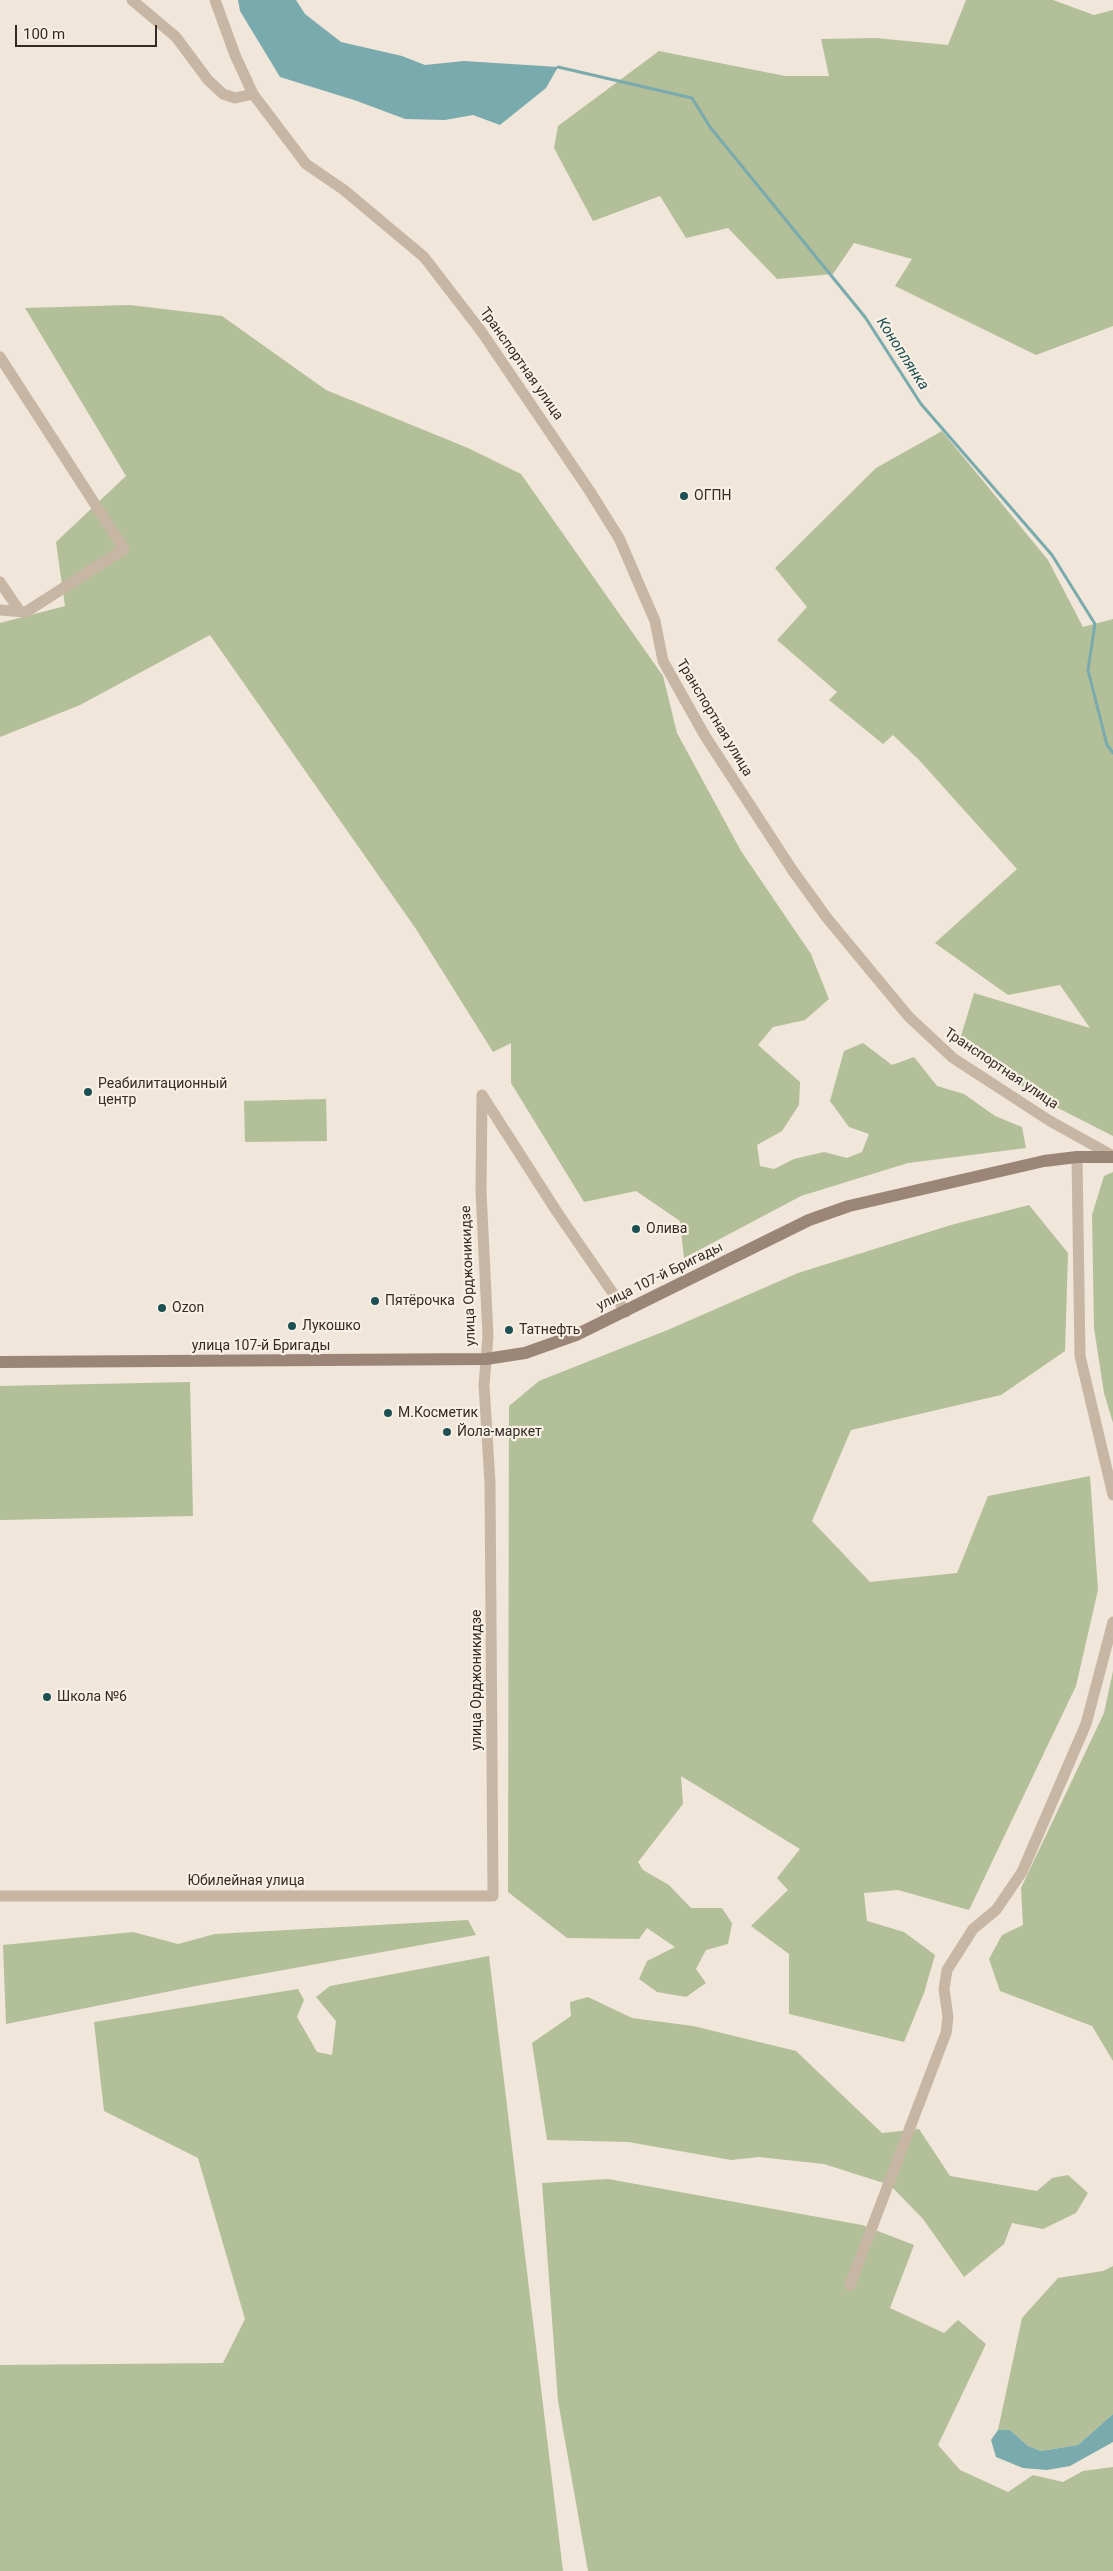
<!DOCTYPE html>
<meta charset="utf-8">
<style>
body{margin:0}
#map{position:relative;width:1113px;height:2571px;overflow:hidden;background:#f0e6d9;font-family:Roboto,sans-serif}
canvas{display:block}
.scale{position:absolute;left:15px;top:25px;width:142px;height:22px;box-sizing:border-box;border:2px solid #342b26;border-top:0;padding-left:6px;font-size:15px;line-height:18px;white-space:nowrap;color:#342b26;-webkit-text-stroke:4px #f8f0e5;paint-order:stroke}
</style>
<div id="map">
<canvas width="1113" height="2571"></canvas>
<div class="scale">100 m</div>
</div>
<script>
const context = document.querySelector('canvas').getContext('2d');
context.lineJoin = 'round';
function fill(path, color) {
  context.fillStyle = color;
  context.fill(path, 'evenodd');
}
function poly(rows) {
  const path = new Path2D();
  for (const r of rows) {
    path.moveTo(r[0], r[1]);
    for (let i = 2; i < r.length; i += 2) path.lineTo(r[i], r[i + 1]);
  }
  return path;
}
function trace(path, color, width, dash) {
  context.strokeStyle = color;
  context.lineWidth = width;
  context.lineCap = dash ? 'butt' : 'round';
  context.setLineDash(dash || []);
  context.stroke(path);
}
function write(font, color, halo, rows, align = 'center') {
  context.font = font + ' Roboto,sans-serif';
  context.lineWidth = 4.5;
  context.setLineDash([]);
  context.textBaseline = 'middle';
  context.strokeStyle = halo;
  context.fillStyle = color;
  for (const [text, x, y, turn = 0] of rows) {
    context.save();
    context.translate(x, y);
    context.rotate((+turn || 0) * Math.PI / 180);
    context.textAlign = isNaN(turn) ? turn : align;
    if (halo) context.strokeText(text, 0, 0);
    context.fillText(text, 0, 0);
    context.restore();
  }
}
fill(poly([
 [966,0,1053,0,1094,15,1113,10,1113,326,1036,355,895,286,912,259,854,243,833,274,777,279,728,228,686,238,660,196,593,221,554,148,558,126,659,51,785,76,829,76,821,39,876,38,948,45],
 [130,305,222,316,326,390,468,448,521,474,663,676,677,733,741,851,811,954,829,999,805,1020,773,1027,758,1045,800,1082,799,1105,782,1131,757,1145,760,1166,774,1169,794,1159,824,1152,847,1158,862,1152,869,1134,849,1127,830,1101,844,1051,863,1043,892,1065,914,1057,937,1086,964,1094,995,1116,1022,1127,1026,1148,908,1163,801,1196,684,1258,680,1221,636,1191,584,1202,511,1083,511,1043,493,1052,416,929,210,635,80,705,0,737,0,623,65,606,56,542,126,476,25,308],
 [942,431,1048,560,1083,627,1113,619,1113,1136,1054,1106,958,1046,974,993,1090,1028,1060,985,1008,995,935,943,1017,869,920,761,893,735,883,744,829,700,837,692,777,640,807,607,775,568,876,468],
 [326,1099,327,1141,245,1142,244,1101],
 [1113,1172,1113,1423,1104,1393,1094,1328,1092,1215,1104,1176],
 [1029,1205,1068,1253,1065,1351,1001,1395,851,1430,812,1521,870,1582,957,1573,988,1496,1090,1476,1098,1590,1076,1686,969,1910,898,1890,864,1893,867,1921,904,1932,935,1955,924,1993,904,2042,789,2014,789,1954,751,1926,788,1890,777,1878,800,1849,681,1776,683,1804,638,1862,643,1870,669,1885,691,1908,722,1908,732,1923,728,1944,706,1950,696,1969,706,1983,686,1997,657,1992,639,1979,647,1961,675,1947,647,1928,639,1939,567,1938,508,1892,509,1406,539,1381,670,1329,798,1273,951,1225],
 [190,1382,193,1516,0,1520,0,1386],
 [1113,1671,1113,2061,1092,2026,1000,1991,989,1959,1002,1935,1023,1925,1021,1888,1104,1713],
 [468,1920,476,1935,201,1985,6,2024,3,1945,133,1932,178,1944,215,1934],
 [489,1956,563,2571,0,2571,0,2365,223,2363,245,2319,198,2158,104,2111,94,2022,298,1989,304,2000,297,2017,317,2052,332,2055,336,2021,316,1997,330,1986],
 [588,1997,632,2018,693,2026,796,2051,882,2133,919,2129,950,2176,1037,2191,1052,2178,1068,2175,1088,2193,1076,2213,1043,2229,1012,2223,1004,2244,964,2277,923,2219,890,2185,824,2164,759,2157,731,2160,628,2142,547,2140,532,2043,571,2016,570,2002],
 [608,2179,862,2225,914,2245,890,2308,944,2333,958,2320,986,2344,938,2445,960,2470,1008,2492,1033,2475,1063,2482,1083,2471,1113,2467,1113,2571,588,2571,558,2401,542,2183],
 [1113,2266,1113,2414,1078,2445,1041,2451,1028,2446,1010,2430,998,2430,1022,2318,1058,2278,1103,2271]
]), '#b2bf99');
fill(poly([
 [238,0,296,0,305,14,341,42,402,56,425,65,464,61,558,67,546,88,500,125,473,115,445,120,405,119,357,101,280,77,240,11],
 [1113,2414,1113,2442,1070,2466,1047,2470,1023,2468,996,2457,991,2440,998,2430,1010,2430,1028,2446,1041,2451,1078,2445]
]), '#79aaad');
trace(poly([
 [558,67,692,98,710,127,865,317,921,404,1052,555,1095,624,1088,670,1107,745,1113,753]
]), '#79aaad', 3);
trace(poly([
 [132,0,176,37,208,80,223,94,235,98,253,94],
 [215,0,235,55,253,94,306,164,344,190,424,257,481,331,589,490,619,538,655,621,663,661,705,736,793,871,827,918,909,1017,953,1058,1050,1121,1113,1156],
 [0,357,124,549,26,612,0,610],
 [0,582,19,610],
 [482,1095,557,1212,626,1312],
 [1077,1157,1080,1356,1113,1495],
 [0,1896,493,1896,490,1483,484,1385,488,1336,481,1191,482,1095],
 [850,2285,946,2033,948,2017,944,1989,947,1970,973,1929,996,1910,1022,1872,1086,1724,1113,1622]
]), '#c8b6a5', 11);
trace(poly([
 [0,1362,486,1359,525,1353,576,1335,809,1220,849,1206,1044,1161,1077,1157,1113,1157]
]), '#9b8577', 12);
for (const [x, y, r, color] of [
 [684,496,5,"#1d5054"],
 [88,1092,5,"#1d5054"],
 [636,1229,5,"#1d5054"],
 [375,1301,5,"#1d5054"],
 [162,1308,5,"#1d5054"],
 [292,1326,5,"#1d5054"],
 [509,1330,5,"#1d5054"],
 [388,1413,5,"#1d5054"],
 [447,1432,5,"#1d5054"],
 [47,1697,5,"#1d5054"]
]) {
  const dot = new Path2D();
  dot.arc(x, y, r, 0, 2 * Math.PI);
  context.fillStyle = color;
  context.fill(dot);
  trace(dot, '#f8f0e5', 2);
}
write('14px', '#342b26', '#f8f0e5', [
 ["Транспортная улица",521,364,55],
 ["Транспортная улица",714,718,59],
 ["Транспортная улица",1001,1069,34],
 ["улица Орджоникидзе",469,1276,-92],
 ["улица 107-й Бригады",660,1277,-26],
 ["улица 107-й Бригады",261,1346],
 ["улица Орджоникидзе",477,1680,-90],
 ["Юбилейная улица",246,1881]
]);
write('14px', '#342b26', '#f8f0e5', [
 ["ОГПН",694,496],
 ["Реабилитационный",98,1084],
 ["центр",98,1100],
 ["Олива",646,1229],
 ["Пятёрочка",385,1301],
 ["Ozon",172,1308],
 ["Лукошко",302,1326],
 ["Татнефть",519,1330],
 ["М.Косметик",398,1413],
 ["Йола-маркет",457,1432],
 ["Школа №6",57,1697]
], 'left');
write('italic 15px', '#1d5054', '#f8f0e5', [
 ["Коноплянка",902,354,57]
]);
</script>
